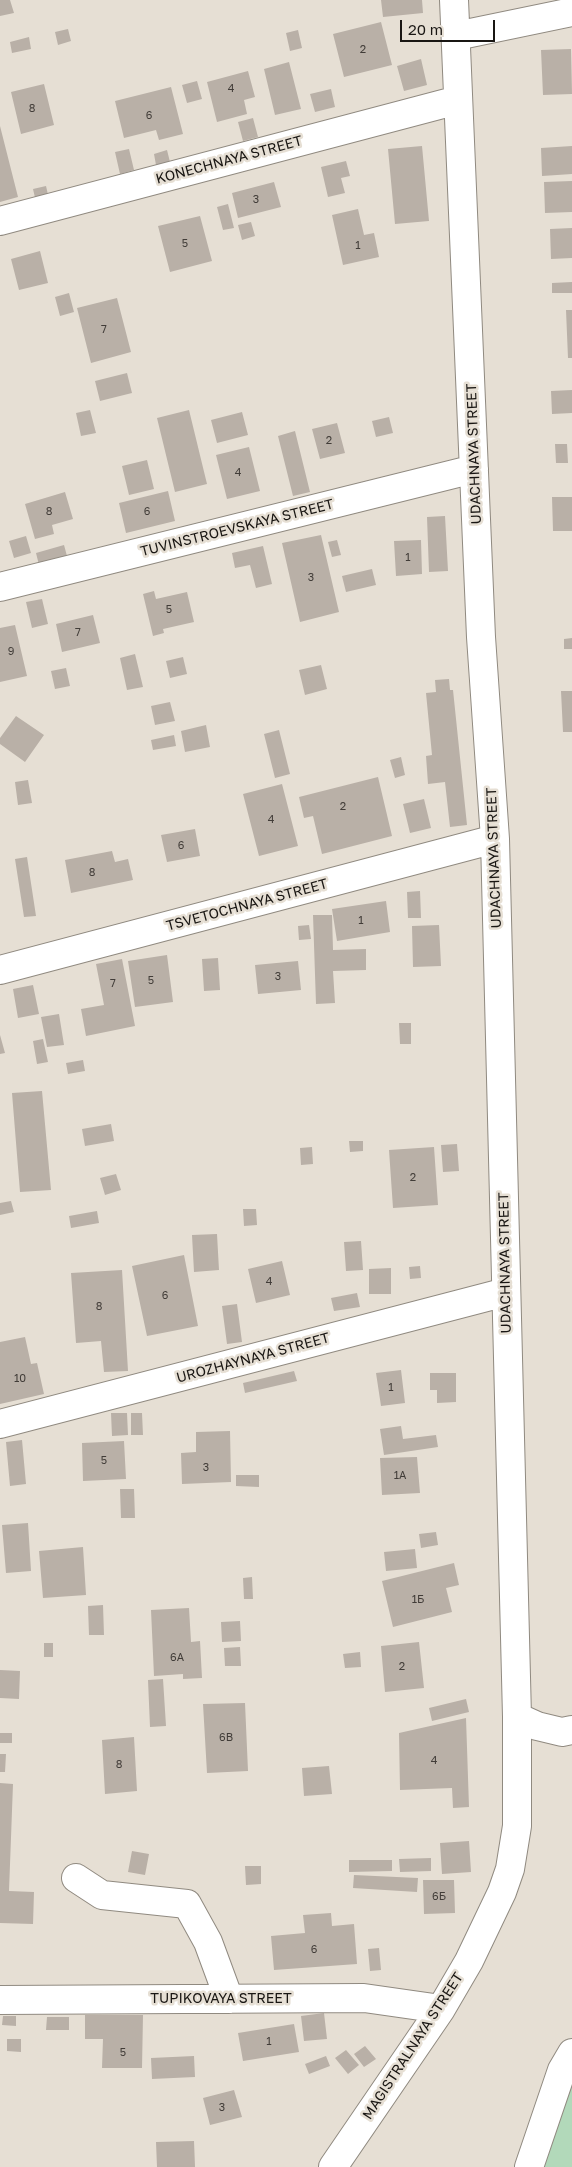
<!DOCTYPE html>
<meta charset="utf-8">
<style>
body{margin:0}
#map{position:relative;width:572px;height:2167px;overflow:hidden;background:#e6dfd4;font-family:"Golos Text",sans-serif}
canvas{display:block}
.scale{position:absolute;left:400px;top:20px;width:95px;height:22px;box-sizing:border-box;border:2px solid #191613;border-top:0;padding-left:6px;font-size:15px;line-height:18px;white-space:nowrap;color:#191613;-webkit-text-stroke:4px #e6dfd4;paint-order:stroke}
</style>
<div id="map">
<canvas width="572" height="2167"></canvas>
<div class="scale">20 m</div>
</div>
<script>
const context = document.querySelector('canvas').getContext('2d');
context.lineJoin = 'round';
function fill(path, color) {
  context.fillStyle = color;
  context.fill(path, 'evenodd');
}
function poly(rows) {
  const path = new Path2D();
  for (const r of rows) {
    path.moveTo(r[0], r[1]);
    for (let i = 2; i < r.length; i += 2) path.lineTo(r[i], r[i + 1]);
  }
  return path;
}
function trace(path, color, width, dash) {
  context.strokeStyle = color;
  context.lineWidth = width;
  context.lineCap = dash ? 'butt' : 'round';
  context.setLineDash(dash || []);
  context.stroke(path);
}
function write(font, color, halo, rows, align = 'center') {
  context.font = font + ' "Golos Text",sans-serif';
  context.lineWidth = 5;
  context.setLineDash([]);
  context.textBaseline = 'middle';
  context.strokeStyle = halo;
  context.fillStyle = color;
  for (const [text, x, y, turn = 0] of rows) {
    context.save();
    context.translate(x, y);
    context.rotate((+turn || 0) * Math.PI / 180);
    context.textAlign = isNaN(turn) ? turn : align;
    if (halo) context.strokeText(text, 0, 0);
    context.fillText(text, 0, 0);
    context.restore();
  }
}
fill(poly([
 [572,2074,572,2167,536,2167]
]), '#b2d9ba');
fill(poly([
 [0,0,10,0,14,13,0,16],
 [381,0,422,0,423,13,383,17],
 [381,22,392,65,344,77,333,34],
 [68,29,71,41,58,45,55,32],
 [298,30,302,48,290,51,286,33],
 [29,37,31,49,12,53,10,42],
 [571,49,572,94,543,95,541,50],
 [421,59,427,85,404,91,397,66],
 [289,62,301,109,275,115,264,69],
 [248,71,255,97,244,100,247,114,217,122,207,82],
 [197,81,202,99,187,103,182,85],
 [44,84,54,125,21,134,11,92],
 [171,87,183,134,159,140,156,130,124,138,115,101],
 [331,89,335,107,315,112,310,94],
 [253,118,258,137,243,141,238,122],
 [0,126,18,197,0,202],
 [422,146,429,221,395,224,388,149],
 [572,146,572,174,542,176,541,148],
 [129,149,134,170,120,174,115,152],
 [167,150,170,162,156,165,154,154],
 [346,161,350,176,341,178,345,193,328,197,321,167],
 [572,181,572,212,545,213,544,182],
 [274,182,281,207,238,218,232,193],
 [46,186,49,199,36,202,33,189],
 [228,204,234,228,223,230,217,207],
 [358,209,364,235,374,233,379,257,343,265,332,215],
 [200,216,212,261,170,272,158,226],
 [251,222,255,236,242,240,238,225],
 [572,228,572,258,551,259,550,229],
 [40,251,48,283,19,290,11,259],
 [572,282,572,293,552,293,552,283],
 [69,293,74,312,60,316,55,297],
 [117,298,131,352,91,363,77,308],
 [566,310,572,310,572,358,568,358],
 [127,373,132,393,100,401,95,381],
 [572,390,572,413,552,414,551,391],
 [90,410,96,433,81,436,76,413],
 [189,410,207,484,175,492,157,418],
 [242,412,248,435,217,443,211,420],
 [389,417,393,433,376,437,372,421],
 [337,423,345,453,320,459,312,429],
 [295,431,310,492,293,496,278,436],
 [555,444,567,444,568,463,556,463],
 [249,447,260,491,227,499,216,455],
 [147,460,154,489,129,495,122,466],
 [168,491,175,521,126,533,119,503],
 [65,492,73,519,52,525,54,534,35,539,25,504],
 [552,497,572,497,572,531,553,531],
 [445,516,448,571,429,572,427,517],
 [321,535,339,612,300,622,282,543],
 [26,536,31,553,14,558,9,541],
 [337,540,341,555,332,557,328,542],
 [421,540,422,574,396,576,394,541],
 [64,545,67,556,39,565,36,553],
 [263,546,272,584,256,588,250,565,235,568,232,553],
 [372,569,376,585,346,592,342,576],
 [154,591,156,599,187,592,194,622,163,629,164,633,153,636,143,594],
 [42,599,48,624,32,628,26,602],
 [93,615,100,643,62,652,56,624],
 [15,625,27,676,0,682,0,628],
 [572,638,572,649,564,649,564,639],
 [135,654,143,687,127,690,120,658],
 [183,657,187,674,170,678,166,661],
 [321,665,327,689,305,695,299,670],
 [66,668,70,686,55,689,51,671],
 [449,679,450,690,453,690,467,825,450,827,445,782,428,784,426,756,432,755,426,693,436,692,435,680],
 [561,691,572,691,572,732,563,732],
 [170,702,175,721,155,725,151,706],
 [16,716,44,735,25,762,0,744,0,738],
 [206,725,210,747,185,752,181,731],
 [279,730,290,774,275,778,264,734],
 [174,735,176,746,153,750,151,740],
 [401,757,405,775,395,778,390,760],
 [378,777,392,836,322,854,313,816,304,818,299,797],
 [28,780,32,803,18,805,15,782],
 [282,784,298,846,259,856,243,794],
 [424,799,431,828,410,833,403,804],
 [195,829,200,856,167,862,161,835],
 [112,851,115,862,128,859,133,880,71,893,65,860],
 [27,857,36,916,24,917,15,859],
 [420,891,421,918,408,918,407,892],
 [386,901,390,932,337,941,332,909],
 [313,915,332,915,333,950,366,949,366,970,333,971,335,1003,316,1004],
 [309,925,311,939,299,940,298,926],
 [439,925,441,966,413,967,412,926],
 [167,955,173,1002,135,1007,128,961],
 [218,958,220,990,204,991,202,959],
 [122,959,135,1026,86,1036,81,1009,104,1005,96,964],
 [298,961,301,990,258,994,255,965],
 [33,985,39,1014,18,1018,13,989],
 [59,1014,64,1045,47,1047,41,1017],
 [399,1023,411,1023,411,1044,400,1044],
 [0,1035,5,1053,0,1054],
 [43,1039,48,1062,37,1064,33,1041],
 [83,1060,85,1071,68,1074,66,1063],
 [42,1091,51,1190,20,1192,12,1093],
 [111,1124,114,1141,85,1146,82,1129],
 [349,1141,363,1141,363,1151,350,1152],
 [457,1144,459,1171,443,1172,441,1145],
 [312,1147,313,1164,301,1165,300,1148],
 [434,1147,438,1205,393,1208,389,1150],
 [116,1174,121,1190,105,1195,100,1178],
 [11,1201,14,1212,0,1215,0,1203],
 [243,1209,256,1209,257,1225,244,1226],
 [97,1211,99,1223,71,1228,69,1216],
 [217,1234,219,1270,194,1272,192,1235],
 [361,1241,363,1270,346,1271,344,1242],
 [184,1255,198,1326,147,1336,132,1266],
 [282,1261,290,1295,256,1303,248,1269],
 [420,1266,421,1278,410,1279,409,1267],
 [391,1268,391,1294,369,1294,369,1269],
 [122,1270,128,1371,104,1372,101,1341,76,1343,71,1273],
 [357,1293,360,1307,334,1311,331,1298],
 [237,1304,242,1342,227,1344,222,1306],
 [25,1337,31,1364,37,1363,44,1394,0,1404,0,1342],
 [401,1370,405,1403,381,1406,376,1373],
 [294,1371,297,1381,245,1393,243,1383],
 [430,1373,456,1373,456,1402,437,1403,437,1390,430,1390],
 [111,1413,127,1413,128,1435,112,1436],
 [131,1413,142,1413,143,1435,131,1435],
 [401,1426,403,1439,436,1435,438,1447,384,1455,380,1429],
 [230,1431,231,1482,182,1484,181,1453,196,1452,196,1432],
 [22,1440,26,1484,10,1486,6,1442],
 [124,1441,126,1479,83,1481,82,1443],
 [417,1457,420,1493,382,1495,380,1458],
 [236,1475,259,1475,259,1487,236,1486],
 [120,1489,134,1489,135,1518,121,1518],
 [28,1523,31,1571,6,1573,2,1525],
 [436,1532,438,1545,421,1548,419,1534],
 [83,1547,86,1595,43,1598,39,1551],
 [415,1549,417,1568,386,1571,384,1552],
 [454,1563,459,1585,446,1588,452,1612,393,1627,382,1581],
 [252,1577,253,1599,244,1599,243,1578],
 [103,1605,104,1635,89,1635,88,1606],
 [189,1608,191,1642,200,1641,202,1678,183,1679,183,1674,154,1676,151,1610],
 [240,1621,241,1641,222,1642,221,1622],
 [419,1642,424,1688,385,1692,381,1646],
 [44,1643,53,1643,53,1657,44,1657],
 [240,1647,241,1666,225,1666,224,1648],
 [360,1652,361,1667,345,1668,343,1654],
 [0,1670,20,1671,19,1699,0,1698],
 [163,1679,166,1726,150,1727,148,1680],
 [466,1699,469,1712,432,1721,429,1708],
 [245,1703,248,1771,207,1773,203,1704],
 [466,1718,469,1807,453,1808,452,1788,400,1790,399,1733],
 [0,1733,12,1733,12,1743,0,1743],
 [134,1737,137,1791,105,1794,102,1740],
 [0,1754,6,1754,5,1772,0,1772],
 [329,1766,332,1794,304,1796,302,1768],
 [0,1783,13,1784,9,1891,34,1892,33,1924,0,1923],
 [469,1841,471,1872,442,1874,440,1843],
 [132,1851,149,1854,145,1875,128,1872],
 [431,1858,431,1871,400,1872,399,1859],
 [349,1860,392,1860,392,1871,349,1872],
 [245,1866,261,1866,261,1884,246,1885],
 [354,1875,418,1878,417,1892,353,1888],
 [423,1880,454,1880,455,1913,424,1914],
 [331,1913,332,1926,354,1924,357,1964,274,1970,271,1936,305,1933,303,1915],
 [379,1948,381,1970,370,1971,368,1949],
 [324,2013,327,2039,304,2041,301,2016],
 [85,2015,143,2015,142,2068,102,2068,103,2039,85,2039],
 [3,2016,16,2016,16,2026,2,2025],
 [47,2017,69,2017,69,2030,46,2030],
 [294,2024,299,2052,243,2061,238,2033],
 [7,2039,21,2039,21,2052,7,2051],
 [365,2046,376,2059,364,2067,354,2054],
 [346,2050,359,2065,348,2074,335,2058],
 [194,2056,195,2077,152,2079,151,2058],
 [326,2056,330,2066,309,2074,305,2064],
 [234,2090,242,2117,210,2125,203,2098],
 [194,2141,195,2167,157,2167,156,2142]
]), '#b9b0a7');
const minor = poly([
 [456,36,572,12],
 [0,221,458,100],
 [0,587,474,469],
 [0,970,495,839],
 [0,1424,506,1292],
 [517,1717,537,1726,562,1732,572,1730],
 [76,1878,102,1895,187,1904,208,1942,229,1999],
 [0,2000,364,1998,441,2009],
 [333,2167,441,2009,469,1961,502,1892,510,1869,517,1826,517,1717,495,839,481,637,454,0],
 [529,2167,562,2070,572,2053]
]);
trace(minor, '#908a80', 30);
trace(minor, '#fff', 28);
write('11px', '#413c38', null, [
 ["2",363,50],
 ["4",231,89],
 ["8",32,109],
 ["6",149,116],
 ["3",256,200],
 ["5",185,244],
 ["1",358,246],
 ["7",104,330],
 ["2",329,441],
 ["4",238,473],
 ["8",49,512],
 ["6",147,512],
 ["1",408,558],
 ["3",311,578],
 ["5",169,610],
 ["7",78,633],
 ["9",11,652],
 ["2",343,807],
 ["4",271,820],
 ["6",181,846],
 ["8",92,873],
 ["1",361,921],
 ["3",278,977],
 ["5",151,981],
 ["7",113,984],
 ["2",413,1178],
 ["4",269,1282],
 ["6",165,1296],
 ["8",99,1307],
 ["10",20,1379],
 ["1",391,1388],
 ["5",104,1461],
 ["3",206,1468],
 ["1А",400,1476],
 ["1Б",418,1600],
 ["6А",177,1658],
 ["2",402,1667],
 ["6В",226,1738],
 ["4",434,1761],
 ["8",119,1765],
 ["6Б",439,1897],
 ["6",314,1950],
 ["1",269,2042],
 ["5",123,2053],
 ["3",222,2108]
]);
write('14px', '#191613', '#e6dfd4', [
 ["KONECHNAYA STREET",229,160,-15],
 ["UDACHNAYA STREET",474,454,-92],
 ["TUVINSTROEVSKAYA STREET",237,528,-14],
 ["UDACHNAYA STREET",494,858,-92],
 ["TSVETOCHNAYA STREET",247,905,-15],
 ["UDACHNAYA STREET",505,1263,-91],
 ["UROZHAYNAYA STREET",253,1358,-15],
 ["TUPIKOVAYA STREET",221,1999],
 ["MAGISTRALNAYA STREET",413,2046,-57]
]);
</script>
